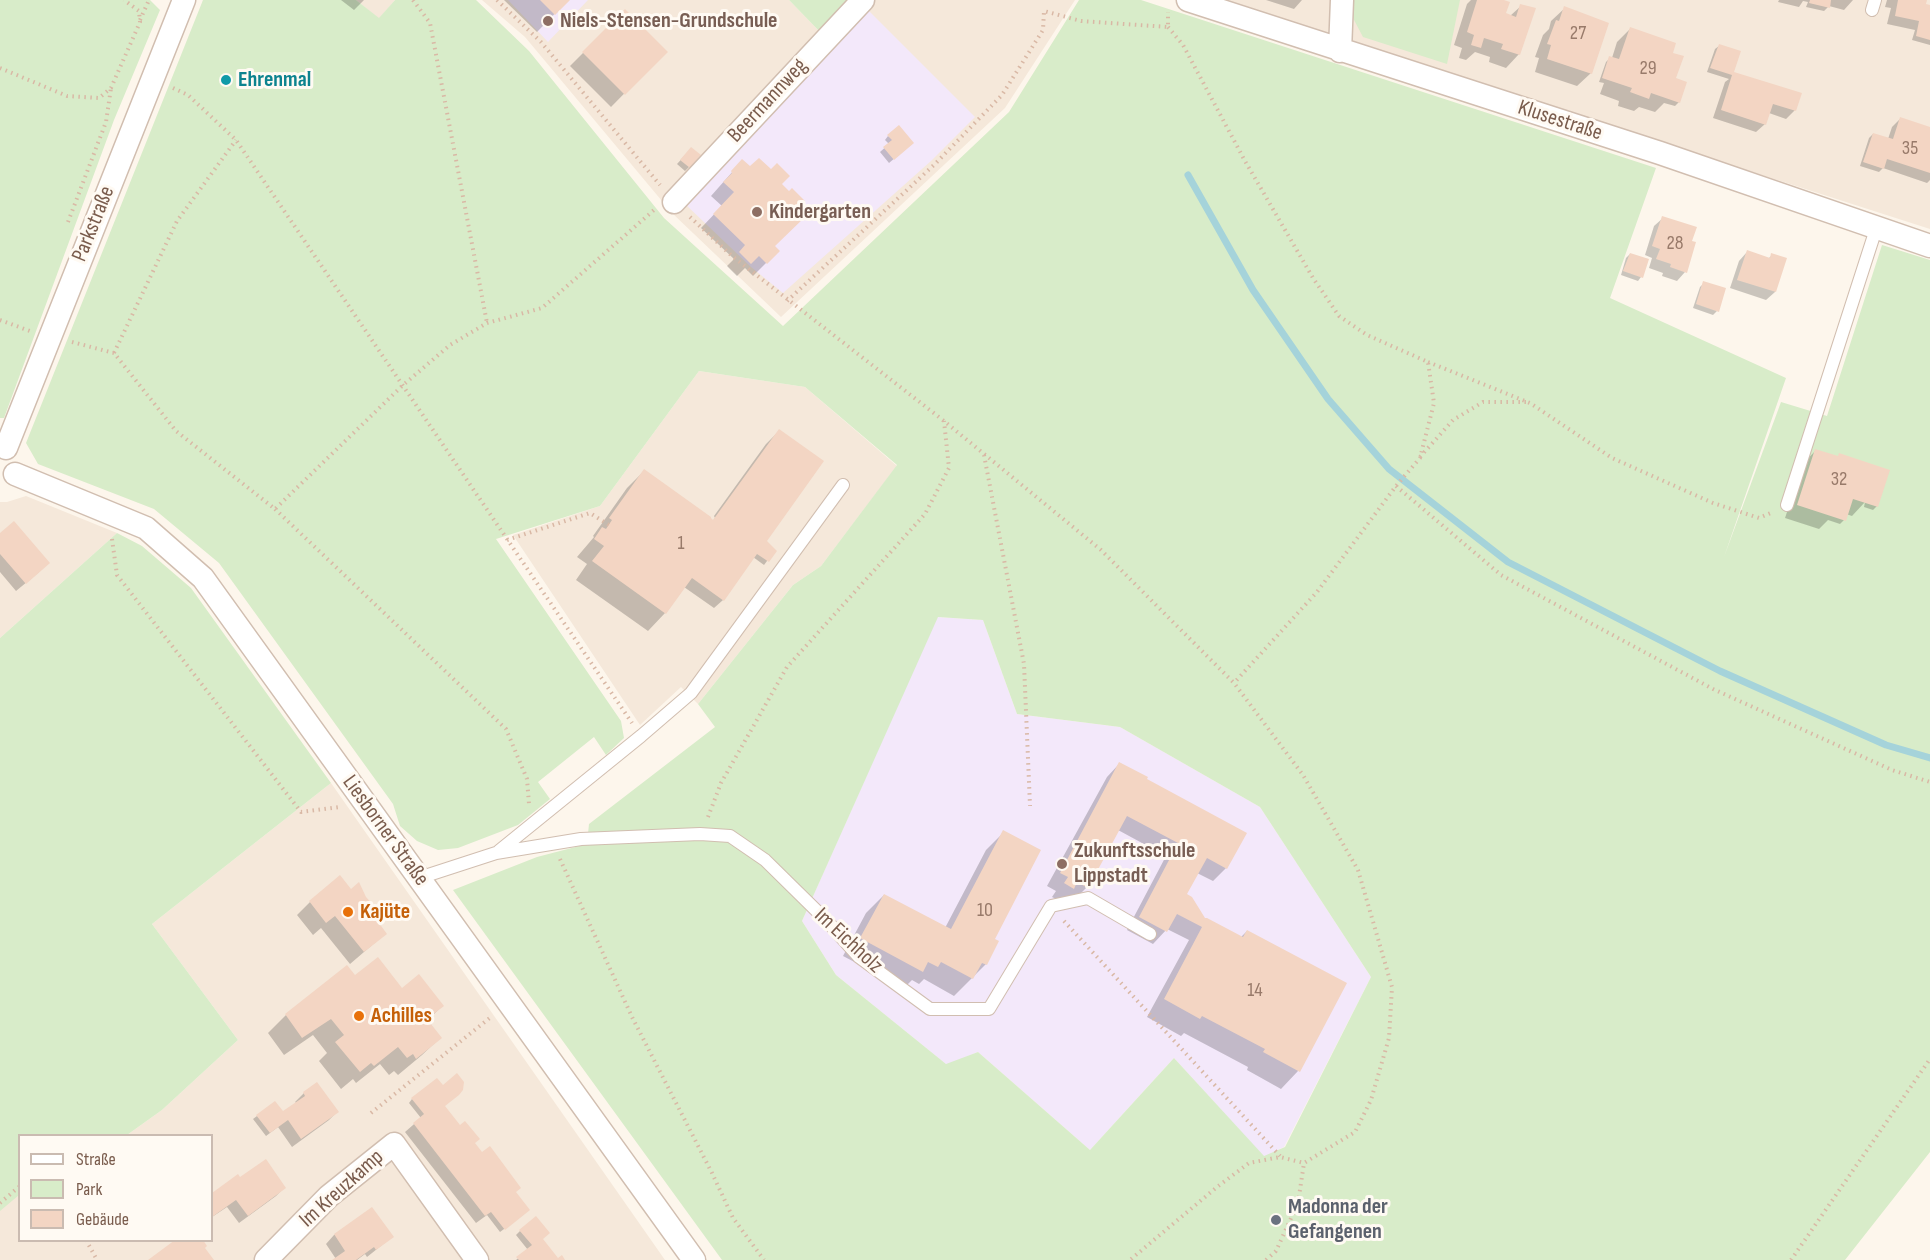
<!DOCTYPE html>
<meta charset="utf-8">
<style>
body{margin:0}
#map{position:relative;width:1930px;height:1260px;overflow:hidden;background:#fdf6ec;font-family:"Sofia Sans Condensed",sans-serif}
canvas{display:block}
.legend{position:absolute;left:18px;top:1134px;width:195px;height:108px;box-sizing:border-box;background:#fffaf3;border:2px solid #cabbb1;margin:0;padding:8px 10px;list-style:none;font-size:18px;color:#7a5c4d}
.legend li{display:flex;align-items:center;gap:12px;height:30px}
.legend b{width:30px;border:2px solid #cabbb1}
</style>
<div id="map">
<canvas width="1930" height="1260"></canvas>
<ul class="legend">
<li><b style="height:8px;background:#fff"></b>Straße</li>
<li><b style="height:16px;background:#d8ecc9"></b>Park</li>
<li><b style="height:16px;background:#f3d5c3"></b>Gebäude</li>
</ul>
</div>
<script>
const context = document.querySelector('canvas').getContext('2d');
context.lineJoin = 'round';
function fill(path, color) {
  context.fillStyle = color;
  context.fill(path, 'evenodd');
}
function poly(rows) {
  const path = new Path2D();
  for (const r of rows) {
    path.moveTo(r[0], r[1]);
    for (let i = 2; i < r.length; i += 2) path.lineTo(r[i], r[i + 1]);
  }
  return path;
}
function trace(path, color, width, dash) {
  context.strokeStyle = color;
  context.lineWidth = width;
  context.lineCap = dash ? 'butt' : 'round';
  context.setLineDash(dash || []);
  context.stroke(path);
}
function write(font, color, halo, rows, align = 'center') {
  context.font = font + ' "Sofia Sans Condensed",sans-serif';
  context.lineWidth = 6;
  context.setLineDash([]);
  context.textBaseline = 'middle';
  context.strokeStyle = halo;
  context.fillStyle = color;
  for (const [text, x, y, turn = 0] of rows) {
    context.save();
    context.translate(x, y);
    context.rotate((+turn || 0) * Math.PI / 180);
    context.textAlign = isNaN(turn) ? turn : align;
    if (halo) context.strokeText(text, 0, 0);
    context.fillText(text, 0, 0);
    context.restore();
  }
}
fill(poly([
 [356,0,395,0,379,19],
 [482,0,789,0,821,33,852,0,1075,0,1005,108,781,317,672,213,525,37],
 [1214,0,1930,0,1930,229,1681,149],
 [699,371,805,387,897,466,821,566,793,585,698,704,681,687,640,725,513,535,600,506],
 [26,496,117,533,0,638,0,502,7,502],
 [331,783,665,1260,0,1260,0,1095,20,1136,20,1240,212,1240,212,1136,127,1135,162,1110,238,1040,152,924]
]), '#f5e8da');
fill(poly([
 [508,0,588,0,548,42],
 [866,8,975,117,931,161,783,293,751,267,684,203],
 [937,617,983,620,1017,714,1120,727,1260,807,1371,977,1284,1147,1264,1157,1174,1058,1090,1150,978,1052,947,1065,836,975,802,921]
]), '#f3e8fa');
fill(poly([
 [0,0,150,0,160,10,114,120,4,418,0,418],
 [203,0,356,0,379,18,395,0,476,0,529,51,664,218,783,326,1009,112,1079,0,1141,0,1656,168,1610,298,1786,378,1724,557,1781,402,1827,416,1882,245,1930,260,1930,1152,1845,1260,722,1260,453,890,537,857,587,844,589,824,715,727,698,704,793,585,821,566,897,465,805,387,699,371,600,506,496,539,621,721,624,738,606,755,594,737,538,782,550,799,518,825,458,848,438,850,417,841,400,826,393,804,219,563,154,509,38,464,26,443],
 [938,617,983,620,1017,714,1120,727,1260,807,1371,977,1285,1147,1264,1156,1174,1058,1090,1150,978,1052,946,1064,836,975,802,921],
 [789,0,852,0,821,33],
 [1354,0,1460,0,1447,64,1363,37,1353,18],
 [117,533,142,546,191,588,331,783,152,924,238,1040,162,1110,127,1135,20,1136,19,1195,0,1211,0,638]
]), '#d8ecc9');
fill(poly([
 [341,0,364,0,354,10],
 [504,0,568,0,537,32],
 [1266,0,1302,0,1294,9],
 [1471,0,1499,0,1504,14,1510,16,1521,6,1519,54,1506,68,1489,62,1490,57,1475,52,1466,60,1459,58,1462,48,1454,45,1467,4],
 [1779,0,1853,0,1844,10,1829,6,1824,11,1806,7,1808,2,1803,1,1799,7,1778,2],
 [1887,0,1926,0,1925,5,1930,6,1930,45,1912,40,1915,30,1887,24,1891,8,1885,7],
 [1565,8,1591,73,1577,86,1535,72,1539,58,1535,57,1543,35,1549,29,1551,21],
 [625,11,665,52,611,107,570,66],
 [1630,29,1671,54,1679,102,1675,106,1664,103,1655,112,1639,107,1634,111,1618,106,1619,101,1600,94,1604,83,1599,82,1606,62,1610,58,1612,58,1617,42],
 [1719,46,1732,73,1795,110,1786,119,1769,113,1765,124,1756,132,1713,118,1725,82,1729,79,1707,72,1715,49],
 [1900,119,1930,128,1930,180,1927,183,1883,168,1879,172,1860,166,1869,138,1873,134,1888,139,1892,127],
 [888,136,908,147,889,163,880,152,889,144,885,140],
 [687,153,689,167,685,171,677,164],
 [742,161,750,168,780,184,795,210,773,246,778,251,753,276,745,268,737,276,727,266,734,259,701,228,722,206,711,196],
 [1663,218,1690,242,1685,272,1677,281,1662,276,1663,273,1649,268,1652,258,1645,255,1654,226],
 [1747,252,1768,259,1772,255,1775,292,1766,300,1730,288,1739,261],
 [1630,254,1641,277,1638,281,1621,275,1626,258],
 [1704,283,1717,311,1713,315,1693,308,1700,287],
 [779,431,765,540,767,561,764,565,753,557,723,600,714,608,684,587,665,613,648,631,576,580,587,564,577,557,594,537,593,536,627,488,644,471,712,522,715,518,714,516,766,444],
 [1816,450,1877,506,1873,510,1864,507,1865,502,1852,516,1846,514,1844,520,1840,524,1828,520,1819,529,1785,518,1803,464],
 [0,535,39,572,16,591,0,572],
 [1120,763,1145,780,1226,868,1213,881,1197,873,1185,895,1206,922,1241,937,1247,931,1345,984,1298,1071,1281,1089,1247,1070,1248,1067,1184,1033,1181,1036,1147,1017,1189,940,1167,929,1153,944,1127,930,1166,856,1118,830,1087,887,1074,900,1065,896,1060,901,1052,897,1056,891,1047,886,1107,777],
 [1004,832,993,940,986,964,954,996,924,979,919,984,912,980,904,988,843,956,866,913,884,895,945,928,986,850],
 [310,902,375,920,385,934,350,964,321,928,313,935,297,915],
 [347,967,355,977,402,990,442,1006,427,1021,440,1038,422,1055,398,1075,394,1071,389,1075,380,1064,356,1083,353,1079,341,1089,319,1061,327,1053,313,1035,284,1055,268,1033,286,1015],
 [304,1093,337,1112,329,1120,292,1147,278,1127,266,1136,253,1119,257,1116,282,1114,297,1104,295,1102],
 [412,1099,439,1109,514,1193,524,1214,500,1232,487,1215,476,1223,405,1132,421,1118,409,1103],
 [237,1176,240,1180,284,1188,276,1196,239,1223,227,1207,212,1217,212,1195],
 [371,1209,392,1237,367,1257,365,1254,357,1260,335,1260,336,1259,326,1244,334,1235],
 [520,1231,541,1239,557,1260,516,1260,528,1250,516,1235]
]), '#0003');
trace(poly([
 [1188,175,1253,290,1328,399,1389,469,1508,562,1720,671,1886,745,1930,758]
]), '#a5d3da', 7);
fill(poly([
 [540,0,570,0,555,15],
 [1477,0,1504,0,1510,2,1506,13,1516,17,1520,4,1536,8,1520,55,1501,49,1503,44,1484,38,1481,48,1471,45,1474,35,1467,32],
 [1810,0,1831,0,1830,8,1809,3],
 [1898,0,1927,0,1926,4,1930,5,1930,40,1916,36,1919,21,1895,16],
 [1564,6,1609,23,1592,74,1547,59,1551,45,1547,44,1556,20,1559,21],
 [625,9,668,52,625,95,582,52],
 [1630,27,1676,43,1673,53,1684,56,1676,78,1687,82,1680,103,1651,93,1649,99,1630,92,1632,88,1602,78,1609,56,1619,59],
 [1719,44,1741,51,1734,72,1802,93,1796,111,1773,104,1766,125,1721,110,1732,75,1710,68],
 [1900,117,1930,127,1930,173,1887,159,1884,169,1863,162,1873,133,1893,139],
 [899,125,914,143,894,160,883,147,892,140,887,135],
 [691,147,701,155,690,168,680,160],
 [759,158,771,169,777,163,790,176,782,184,789,191,792,188,805,201,797,210,805,217,775,246,780,251,767,264,759,256,751,264,739,252,745,245,713,214,734,192,723,182,732,173,731,171,742,159,750,166],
 [1662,216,1697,227,1692,241,1696,242,1687,273,1670,267,1671,264,1656,259,1660,249,1652,246],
 [1747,250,1770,258,1771,253,1787,258,1776,292,1737,280],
 [1630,253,1649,259,1643,278,1623,271],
 [1703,281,1726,288,1719,312,1696,304],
 [779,429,824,461,767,541,777,551,769,562,757,554,724,601,692,578,666,614,592,561,604,546,594,539,602,527,606,529,612,520,609,518,644,469,711,517,711,518,713,520],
 [1815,449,1838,456,1839,453,1890,470,1878,507,1853,499,1846,521,1797,505],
 [14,521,50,563,26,584,0,554,0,533],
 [1119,762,1148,777,1147,779,1247,833,1227,869,1207,858,1187,894,1192,897,1205,918,1207,918,1243,937,1247,930,1347,983,1300,1072,1263,1052,1265,1049,1202,1016,1200,1019,1164,999,1202,927,1177,914,1167,932,1139,917,1178,843,1127,816,1088,888,1077,882,1074,889,1064,883,1068,877,1060,873],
 [1003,830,1041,850,995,939,999,941,987,965,982,963,973,979,941,962,938,967,928,962,923,972,860,938,884,894,951,929],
 [340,875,351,889,359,882,366,897,382,915,376,919,387,934,364,952,335,916,326,923,309,901],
 [378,957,402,988,419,974,444,1006,427,1019,442,1038,416,1059,413,1054,407,1058,398,1047,374,1066,371,1063,360,1072,335,1042,344,1035,331,1019,302,1038,285,1014,347,965,355,975],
 [457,1073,464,1082,463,1090,459,1095,445,1106,460,1125,465,1121,480,1139,475,1143,482,1152,490,1146,521,1188,516,1192,530,1210,505,1230,491,1212,485,1216,413,1123,424,1114,411,1098,437,1078,443,1085],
 [317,1082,339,1112,301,1139,288,1120,270,1133,256,1115,275,1101,283,1111,305,1096,303,1092],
 [266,1159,286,1188,248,1216,236,1200,212,1217,212,1193,238,1174,240,1177],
 [372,1207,394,1237,376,1250,374,1247,356,1260,332,1260,345,1251,334,1234],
 [536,1216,550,1233,543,1239,558,1258,562,1255,565,1260,519,1260,516,1257,532,1245,519,1230],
 [175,1240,203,1240,207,1246,205,1248,214,1260,148,1260]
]), '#f3d5c3');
const lane = poly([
 [1872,10,1875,0],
 [1787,505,1876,229],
 [499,851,641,736,691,693,843,485],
 [419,878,496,853,581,839,700,834,730,836,765,860,827,921,859,957,930,1009,989,1009,1051,906,1088,898,1150,934]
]);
const street = poly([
 [1188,0,1660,153,1930,246],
 [1340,51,1342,0],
 [674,202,863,0],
 [6,448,184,0],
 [15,474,146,528,203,578,694,1260],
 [266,1260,329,1196,394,1144,477,1260]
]);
trace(lane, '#d1beb0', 14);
trace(street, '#d1beb0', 25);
trace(poly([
 [413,0,430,23,487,323],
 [497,0,541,42,660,185],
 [140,20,149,0],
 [1168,27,1183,45,1245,161,1313,278,1339,316,1367,335,1428,362,1434,403,1420,458,1396,486,1317,592,1234,683],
 [0,68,67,96,99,98,111,88,140,22,139,11,124,0],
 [173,88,188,95,236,140,632,723],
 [690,217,732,256,944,421,1101,550,1234,683,1303,775,1358,870,1392,987,1389,1038,1371,1100,1355,1132,1304,1163,1280,1157,1249,1163,1217,1187,1130,1260],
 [68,222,106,122,111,88],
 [787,301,935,164,1002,95,1043,30,1044,11,1081,21,1168,27,1168,12],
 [0,320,30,331],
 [72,342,114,353,176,431,275,509,402,386,450,345,487,323,542,308,654,210],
 [114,353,177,221,236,140],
 [1428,362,1530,403,1612,458,1713,503,1759,518,1773,512],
 [984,455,1024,664,1030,806],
 [1420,457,1453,420,1483,402,1526,402],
 [1396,486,1501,575,1713,689,1892,770,1930,782],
 [275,509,506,729,527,779,529,804],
 [112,539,117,575,301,812,340,807],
 [507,540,590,513,609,525],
 [708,817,721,783,787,667,925,514,949,468,944,421],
 [560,859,632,1017,712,1173,733,1218,764,1260],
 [1064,921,1280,1156],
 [371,1113,491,1017],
 [0,1203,20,1186],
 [86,1240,97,1260],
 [1266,1260,1276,1251,1298,1203,1304,1163],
 [1791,1260,1930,1059]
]), '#d9b8a5', 4, [1.5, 4.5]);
trace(lane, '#fff', 12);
trace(street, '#fff', 22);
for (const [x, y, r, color] of [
 [548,21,6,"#8d6e63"],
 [226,80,6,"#0f9aa8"],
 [757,212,6,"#8d6e63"],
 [1062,864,6,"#8d6e63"],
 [348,912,6,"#e8710a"],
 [359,1016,6,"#e8710a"],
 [1276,1220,6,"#6b7280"]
]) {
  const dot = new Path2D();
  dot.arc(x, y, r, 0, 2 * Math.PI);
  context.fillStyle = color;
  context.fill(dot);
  trace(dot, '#fffaf3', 2);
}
write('20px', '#987a6a', null, [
 ["27",1578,34],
 ["29",1648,69],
 ["35",1910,149],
 ["28",1675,244],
 ["32",1839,480],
 ["1",681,544],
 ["10",985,911],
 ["14",1255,991]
]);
write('bold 22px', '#785e54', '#fffaf3', [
 ["Niels-Stensen-Grundschule",560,21],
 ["Kindergarten",769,212],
 ["Zukunftsschule",1074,851],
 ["Lippstadt",1074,876]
], 'left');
write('bold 22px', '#0d838f', '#fffaf3', [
 ["Ehrenmal",238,80]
], 'left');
write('22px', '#7a5c4d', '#fffaf3', [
 ["Beermannweg",768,101,-47],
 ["Klusestraße",1560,121,18],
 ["Parkstraße",94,224,-68],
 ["Liesborner Straße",385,831,54],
 ["Im Eichholz",848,941,43],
 ["Im Kreuzkamp",342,1189,-42]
]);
write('bold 22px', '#c56008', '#fffaf3', [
 ["Kajüte",360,912],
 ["Achilles",371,1016]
], 'left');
write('bold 22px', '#5b616d', '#fffaf3', [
 ["Madonna der",1288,1207],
 ["Gefangenen",1288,1232]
], 'left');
</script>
